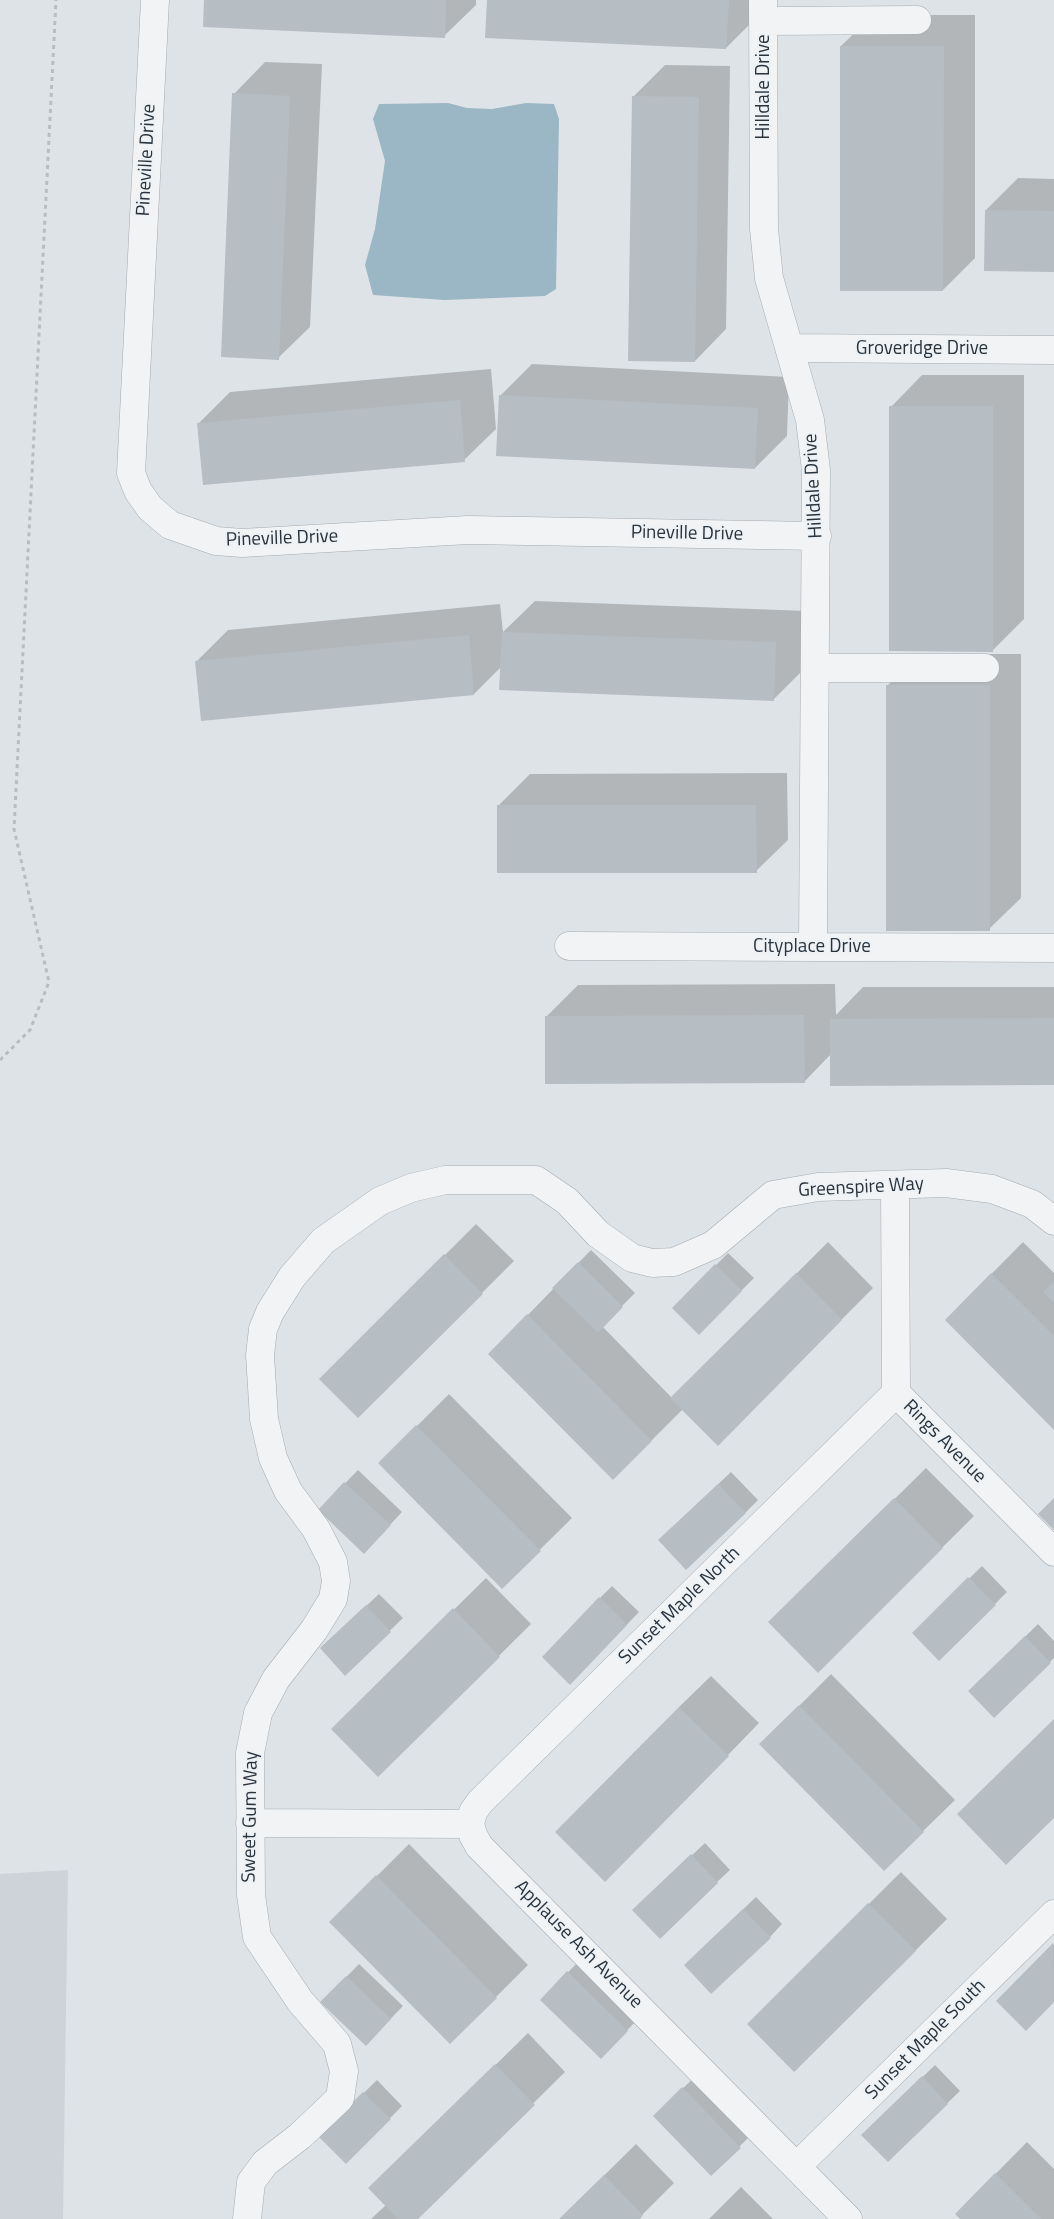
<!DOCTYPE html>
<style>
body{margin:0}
canvas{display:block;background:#dee3e7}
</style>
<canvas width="1054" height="2219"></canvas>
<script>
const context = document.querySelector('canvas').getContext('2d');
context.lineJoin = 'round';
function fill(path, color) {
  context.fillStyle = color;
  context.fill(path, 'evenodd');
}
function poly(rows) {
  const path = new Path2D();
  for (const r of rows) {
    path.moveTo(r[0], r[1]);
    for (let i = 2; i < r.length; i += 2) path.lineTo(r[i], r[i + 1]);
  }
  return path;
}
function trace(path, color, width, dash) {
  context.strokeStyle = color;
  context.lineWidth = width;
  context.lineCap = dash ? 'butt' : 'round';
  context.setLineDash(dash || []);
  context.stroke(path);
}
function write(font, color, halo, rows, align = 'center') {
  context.font = font + ' "Titillium Web",sans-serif';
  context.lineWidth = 4;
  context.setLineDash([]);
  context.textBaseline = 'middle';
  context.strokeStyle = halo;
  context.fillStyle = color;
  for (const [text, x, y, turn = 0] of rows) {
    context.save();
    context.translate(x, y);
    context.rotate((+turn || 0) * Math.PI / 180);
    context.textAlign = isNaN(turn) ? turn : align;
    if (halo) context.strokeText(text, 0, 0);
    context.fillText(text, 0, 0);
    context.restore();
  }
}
fill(poly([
 [68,1870,63,2219,0,2219,0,1874]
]), '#cdd3d9');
fill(poly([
 [448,103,467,108,492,109,526,103,554,104,559,119,556,289,545,296,445,300,373,295,365,265,375,229,385,161,373,119,379,104]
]), '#9bb7c5');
fill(poly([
 [205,0,476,0,476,5,444,36],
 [488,0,758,0,758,16,726,48],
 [873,15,975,15,975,258,943,290,841,46],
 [265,62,322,64,310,327,278,358,234,94],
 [665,65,730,66,726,329,695,361,633,97],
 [1018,178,1054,179,1054,271,986,210],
 [532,364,789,377,787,436,755,468,500,396],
 [491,369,496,429,464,460,199,423,230,392],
 [922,375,1024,375,1024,619,993,650,891,407],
 [535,601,807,611,805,668,773,700,502,666,474,694,196,662,228,630,500,604,503,632],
 [919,654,1021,654,1021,898,989,929,887,686],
 [787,773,788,840,756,871,498,806,530,774],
 [835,984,836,1015,863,987,1054,987,1054,1084,831,1054,804,1082,546,1017,578,985],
 [476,1224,514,1261,358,1417,321,1379],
 [828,1242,873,1288,718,1444,683,1409,613,1479,490,1354,591,1250,635,1293,602,1326,672,1398],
 [1023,1242,1054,1273,1054,1428,946,1320],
 [728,1253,754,1278,699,1333,674,1308],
 [449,1394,572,1518,502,1587,380,1463],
 [926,1468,974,1516,818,1671,770,1622],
 [358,1470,402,1512,376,1540,319,1510],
 [731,1472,758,1500,745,1513,672,1528],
 [982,1566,1007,1592,939,1660,913,1633],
 [486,1578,531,1624,378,1776,333,1729],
 [612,1586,639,1612,583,1670,600,1598],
 [379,1594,403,1618,345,1674,334,1636],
 [1038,1624,1054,1641,1054,1658,994,1716,970,1691],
 [831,1674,955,1800,884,1869,761,1744],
 [711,1676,759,1723,637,1849,679,1707],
 [705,1843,730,1870,717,1882,646,1898],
 [409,1844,528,1965,450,2043,331,1922],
 [901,1872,947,1919,795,2071,748,2024],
 [756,1897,782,1924,770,1937,698,1952],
 [1054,1944,1054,2000,1026,2029,998,2001],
 [580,1960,640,2017,601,2057,541,2000],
 [359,1964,403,2006,366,2044,322,2002],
 [528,2033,565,2072,416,2219,371,2219,386,2205,402,2157],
 [935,2065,960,2091,888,2160,863,2135],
 [696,2076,752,2134,711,2175,667,2103],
 [377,2080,402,2106,346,2163,320,2136],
 [1027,2142,1054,2169,1054,2219,962,2219,956,2214],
 [636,2144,674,2183,638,2219,560,2219],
 [741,2187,773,2219,709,2219]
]), '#0003');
fill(poly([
 [204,0,446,0,445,38,203,27],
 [487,0,729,0,726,49,485,38],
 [840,46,944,46,943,291,840,291],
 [232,93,290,96,279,360,221,357],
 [632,96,699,97,695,362,628,361],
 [985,210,1054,211,1054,272,984,271],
 [499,395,758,408,755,469,496,456],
 [460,400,465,462,203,485,197,423],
 [889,406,993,406,993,652,889,651],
 [502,632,776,642,774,701,499,690],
 [469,635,474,695,201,721,195,661],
 [886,685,990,685,990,931,886,931],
 [497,805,756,805,757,873,497,873],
 [804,1015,805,1083,545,1084,545,1016],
 [1054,1018,1054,1085,830,1086,830,1019],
 [444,1254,483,1294,358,1418,319,1379],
 [578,1262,623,1307,598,1333,552,1288],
 [715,1264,742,1291,699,1335,672,1308],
 [796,1273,842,1320,718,1446,670,1398],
 [991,1273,1054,1336,1054,1430,945,1320],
 [1054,1281,1054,1303,1043,1292],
 [527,1314,652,1441,613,1480,488,1354],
 [416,1425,541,1551,502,1589,378,1463],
 [344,1482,391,1525,364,1554,318,1510],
 [718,1484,746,1513,686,1570,658,1540],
 [894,1498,943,1548,818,1673,768,1622],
 [1054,1498,1054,1530,1038,1514],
 [968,1577,996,1605,939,1661,912,1633],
 [599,1597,627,1625,570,1685,542,1657],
 [366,1605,391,1632,345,1676,320,1648],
 [453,1608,500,1657,378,1777,331,1729],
 [1025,1636,1051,1663,994,1718,968,1691],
 [799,1705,924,1832,884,1871,759,1744],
 [679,1707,729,1756,605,1882,555,1832],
 [1054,1719,1054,1818,1006,1865,957,1814],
 [691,1854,718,1883,660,1939,632,1910],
 [376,1875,497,1998,450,2044,329,1922],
 [868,1903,916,1951,794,2072,747,2024],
 [743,1909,771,1938,711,1994,684,1965],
 [1053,1943,1054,2002,1026,2031,996,2001],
 [567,1971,628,2031,601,2059,540,2000],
 [346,1976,391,2019,366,2046,320,2002],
 [495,2064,535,2105,418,2219,398,2219,368,2188],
 [922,2076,948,2104,888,2162,861,2135],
 [682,2087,741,2148,711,2176,653,2116],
 [363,2092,391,2119,346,2164,318,2136],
 [995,2173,1041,2219,960,2219,955,2214],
 [604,2175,643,2215,640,2219,559,2219]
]), '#b6bdc3');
const minor = poly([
 [155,0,131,473,138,491,150,508,170,525,216,541,242,543,468,530,817,536],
 [763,0,764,229,769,278,810,420,816,470,813,947],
 [764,21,917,20],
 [790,348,1054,350],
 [816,668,985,668],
 [569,946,1054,948],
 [895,1186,896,1393,1054,1552],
 [250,1823,470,1824],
 [797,2166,1054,1914],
 [247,2219,251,2182,265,2163,300,2136,340,2098,344,2071,337,2044,300,2001,257,1937,251,1895,250,1753,258,1713,276,1679,314,1630,333,1599,336,1581,333,1562,316,1529,288,1491,273,1458,264,1419,260,1355,263,1329,270,1312,292,1277,323,1241,380,1201,411,1188,445,1180,536,1180,567,1201,598,1234,632,1258,652,1263,674,1262,713,1245,773,1195,818,1187,946,1183,992,1189,1032,1204,1054,1221],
 [848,2219,479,1846,473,1835,470,1824,473,1812,480,1802,896,1393]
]);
trace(minor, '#a4abb1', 29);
trace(poly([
 [0,1060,30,1030,49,982,14,829,56,0]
]), '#b9bdc1', 3, [4, 4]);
trace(minor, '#f1f3f5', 28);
write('19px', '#28333d', '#eef2f5', [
 ["Hilldale Drive",764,87,-90],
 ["Pineville Drive",147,160,-87],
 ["Groveridge Drive",922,349],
 ["Hilldale Drive",814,486,-93],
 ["Pineville Drive",687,534,1],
 ["Pineville Drive",282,539,-2],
 ["Cityplace Drive",812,947],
 ["Greenspire Way",861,1188,-3],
 ["Rings Avenue",944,1442,45],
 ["Sunset Maple North",680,1606,-44],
 ["Sweet Gum Way",251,1817,-89],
 ["Applause Ash Avenue",578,1945,45],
 ["Sunset Maple South",926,2040,-45]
]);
</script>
